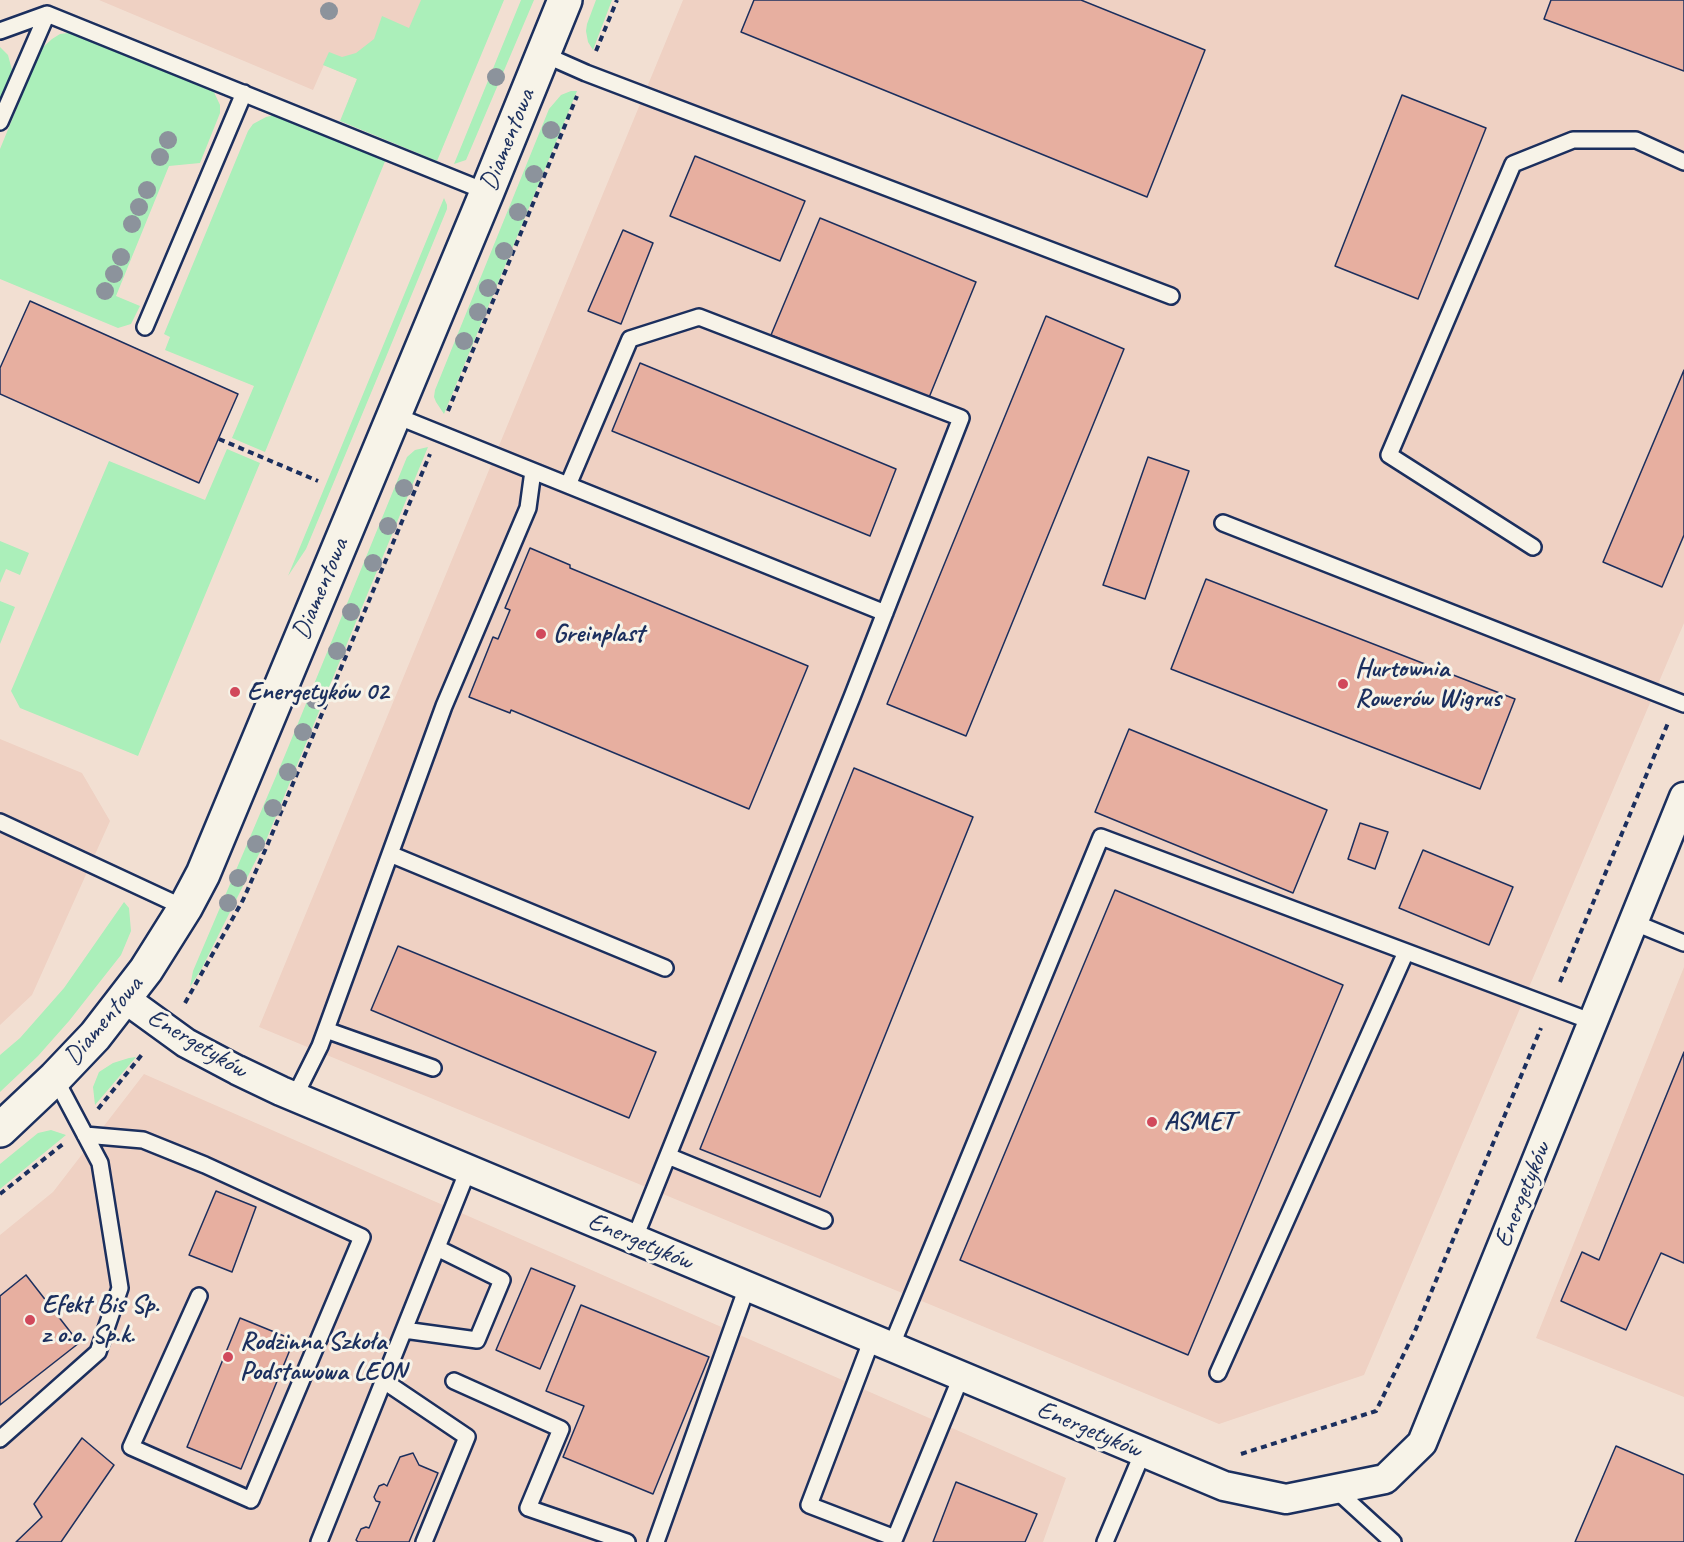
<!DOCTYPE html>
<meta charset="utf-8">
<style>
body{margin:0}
canvas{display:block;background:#f2dfd2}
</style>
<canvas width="1684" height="1542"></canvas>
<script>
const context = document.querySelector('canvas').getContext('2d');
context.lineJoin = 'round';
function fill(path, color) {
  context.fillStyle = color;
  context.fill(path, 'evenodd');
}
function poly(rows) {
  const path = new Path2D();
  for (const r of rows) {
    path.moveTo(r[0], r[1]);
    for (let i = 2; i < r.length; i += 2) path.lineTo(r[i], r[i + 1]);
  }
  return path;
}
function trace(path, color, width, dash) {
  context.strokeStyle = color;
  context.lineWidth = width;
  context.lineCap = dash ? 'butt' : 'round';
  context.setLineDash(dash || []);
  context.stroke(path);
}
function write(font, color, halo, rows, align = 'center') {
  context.font = font + ' Caveat,sans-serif';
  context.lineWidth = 6;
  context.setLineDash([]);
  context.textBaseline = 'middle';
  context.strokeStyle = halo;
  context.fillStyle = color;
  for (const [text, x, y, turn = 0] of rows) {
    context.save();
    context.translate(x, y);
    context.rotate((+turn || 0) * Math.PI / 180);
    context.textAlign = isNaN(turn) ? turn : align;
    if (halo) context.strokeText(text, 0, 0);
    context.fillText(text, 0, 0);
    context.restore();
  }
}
fill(poly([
 [99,0,492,0,348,102,357,79,324,65,313,90],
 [683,0,1684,0,1684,623,1364,1375,1219,1424,259,1027],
 [0,739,82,773,110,821,32,995,0,1025],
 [1684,967,1684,1397,1536,1338],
 [144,1074,1066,1478,1043,1542,0,1542,0,1235,53,1192]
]), '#efd1c3');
fill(poly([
 [421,0,504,0,437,161,340,121,357,79,323,65,329,52,342,57,356,53,374,39,382,16,409,28],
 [521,0,534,0,466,160,454,164],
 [596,0,612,0,593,50,588,42,586,31,587,24],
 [68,33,81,35,212,88,220,105,220,113,200,163,169,166,116,296,140,306,131,324,118,328,0,279,0,149,41,49,52,39,60,34],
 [0,47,8,55,12,70,12,77,0,106],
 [571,91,577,91,444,414,436,402,434,397,435,390,549,109,561,95],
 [274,115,386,159,265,452,232,438,254,386,165,350,170,337,164,334,248,131,253,124,266,117],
 [444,198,447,205,447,209,386,357,306,549,288,576],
 [428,447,267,838,202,968,190,987,193,971,285,755,407,457,415,450],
 [227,449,260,463,138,756,20,708,11,691,109,461,205,500],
 [0,541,29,553,20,575,6,569,0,583],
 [0,601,15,607,0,644],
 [124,902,129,908,131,931,121,955,69,1021,38,1056,0,1092,0,1055,20,1038,64,988],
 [136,1057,95,1105,93,1087,99,1072,113,1063,129,1058],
 [51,1130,66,1135,0,1189,0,1164,38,1133]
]), '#abefba');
const building = poly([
 [754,0,1081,0,1205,50,1147,197,741,32,754,0],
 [1551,0,1684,0,1684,71,1544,19,1551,0],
 [1402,95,1486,128,1418,299,1335,266,1402,95],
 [695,156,805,201,780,261,670,216,695,156],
 [820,218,976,282,928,400,771,335,820,218],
 [623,230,653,243,621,324,588,311,623,230],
 [30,301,238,394,199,483,0,394,0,368,30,301],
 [1046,316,1124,349,966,736,887,704,1046,316],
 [640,363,896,469,870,536,612,431,640,363],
 [1684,370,1684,535,1662,587,1603,562,1684,370],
 [1148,457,1189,471,1145,599,1103,585,1148,457],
 [530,548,570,565,570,568,808,666,749,809,511,710,510,713,469,697,493,637,498,639,510,610,505,608,530,548],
 [1206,579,1515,699,1480,789,1171,669,1206,579],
 [1129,729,1327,810,1293,893,1095,812,1129,729],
 [854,768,973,817,820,1197,700,1149,854,768],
 [1360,823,1388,832,1375,869,1348,859,1360,823],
 [1423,850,1513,887,1489,945,1399,908,1423,850],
 [1115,890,1343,985,1188,1355,960,1260,1115,890],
 [398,946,656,1052,629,1118,371,1010,398,946],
 [1684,1052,1684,1263,1661,1253,1626,1330,1561,1301,1582,1252,1599,1260,1684,1052],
 [216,1191,256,1207,232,1272,189,1255,216,1191],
 [531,1268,575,1286,540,1369,496,1350,531,1268],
 [26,1275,79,1343,0,1405,0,1296,26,1275],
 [581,1305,709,1357,653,1494,563,1457,584,1406,546,1391,581,1305],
 [240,1318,294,1340,241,1469,187,1447,240,1318],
 [82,1438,114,1465,61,1542,16,1542,42,1517,34,1504,82,1438],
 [1616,1446,1684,1475,1684,1542,1575,1542,1616,1446],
 [413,1453,419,1465,438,1473,409,1542,358,1542,356,1540,361,1529,366,1527,369,1528,380,1502,376,1501,374,1497,379,1486,384,1484,387,1486,400,1457,413,1453],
 [956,1482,1037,1514,1025,1542,933,1542,956,1482]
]);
fill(building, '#e7afa0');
trace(building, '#1b2f5e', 1.5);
const service = poly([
 [0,31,47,14,487,192],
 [543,54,586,73,1171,296],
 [0,122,47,14],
 [145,327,244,93],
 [533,471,885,613],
 [568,485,630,339,699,317,961,418,852,697,634,1240],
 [1223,523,1684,704],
 [1533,547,1389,455,1513,164,1573,140,1636,140,1684,162],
 [0,822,185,908],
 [390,854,665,968],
 [1633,922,1684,943],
 [326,1030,433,1068],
 [295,1096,320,1046,444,706,528,508,533,471,394,415],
 [85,1135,143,1140,205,1165,362,1237,251,1500,131,1447,199,1296],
 [668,1156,824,1220],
 [404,1330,477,1340,502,1280,437,1248],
 [872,1339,809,1505,895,1538,961,1377],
 [891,1347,1101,837,1593,1022],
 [1218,1373,1406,952],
 [384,1381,467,1437,424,1542],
 [454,1381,561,1429,528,1508,627,1542],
 [0,1439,98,1352,120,1288,100,1163,55,1078],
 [1335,1489,1393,1542],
 [319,1542,468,1170],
 [656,1542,747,1287],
 [1105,1542,1143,1452]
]);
const minor = poly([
 [124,998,186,1043,237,1070,281,1091,1224,1486,1286,1499,1385,1479,1422,1443,1684,797]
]);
const tertiary = poly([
 [0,1130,55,1078,95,1036,146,970,185,908,203,874,487,192,565,0]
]);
trace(service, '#1b2f5e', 20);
trace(minor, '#1b2f5e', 33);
trace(tertiary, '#1b2f5e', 38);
trace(poly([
 [596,51,617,0],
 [448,411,577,96],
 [219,439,318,481],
 [1560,982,1668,723],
 [185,1003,243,900,267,846,430,454],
 [98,1109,144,1052],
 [0,1194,63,1144],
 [1241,1454,1376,1411,1415,1331,1541,1028]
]), '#1b2f5e', 4, [6, 4.5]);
trace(service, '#f7f3e8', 15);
trace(minor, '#f7f3e8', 28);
trace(tertiary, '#f7f3e8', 33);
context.fillStyle = '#8c939c';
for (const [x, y] of [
 [329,11],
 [496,77],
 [551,130],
 [168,140],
 [160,157],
 [534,174],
 [147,190],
 [139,207],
 [518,212],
 [132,224],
 [504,251],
 [121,257],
 [114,274],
 [488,288],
 [105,291],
 [478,312],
 [464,341],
 [404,488],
 [388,526],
 [373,563],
 [351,612],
 [337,651],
 [315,700],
 [303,732],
 [288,772],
 [273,808],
 [256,844],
 [238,878],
 [228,903]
]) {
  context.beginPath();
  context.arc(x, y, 9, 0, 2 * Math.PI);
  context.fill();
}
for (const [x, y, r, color] of [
 [541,634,6,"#d1495b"],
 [1343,684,6,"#d1495b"],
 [235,692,6,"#d1495b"],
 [1152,1122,6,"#d1495b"],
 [30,1320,6,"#d1495b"],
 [228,1357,6,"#d1495b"]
]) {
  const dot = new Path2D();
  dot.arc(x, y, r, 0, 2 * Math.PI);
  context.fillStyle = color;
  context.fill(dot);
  trace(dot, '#f7f3e8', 2);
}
write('26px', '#1b2f5e', '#f7f3e8', [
 ["Diamentowa",508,140,-68],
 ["Diamentowa",321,589,-67],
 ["Diamentowa",104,1021,-50],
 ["Energetyków",197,1044,31],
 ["Energetyków",1523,1195,-68],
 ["Energetyków",640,1242,23],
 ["Energetyków",1089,1430,23]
]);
write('bold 26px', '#1b2f5e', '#f7f3e8', [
 ["Greinplast",553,634],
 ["Hurtownia",1355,669],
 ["Rowerów Wigrus",1355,699],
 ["Energetyków 02",247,692],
 ["ASMET",1164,1122],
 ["Efekt Bis Sp.",42,1305],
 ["z o.o. Sp.k.",42,1335],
 ["Rodzinna Szkoła",240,1342],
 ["Podstawowa LEON",240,1372]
], 'left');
</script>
